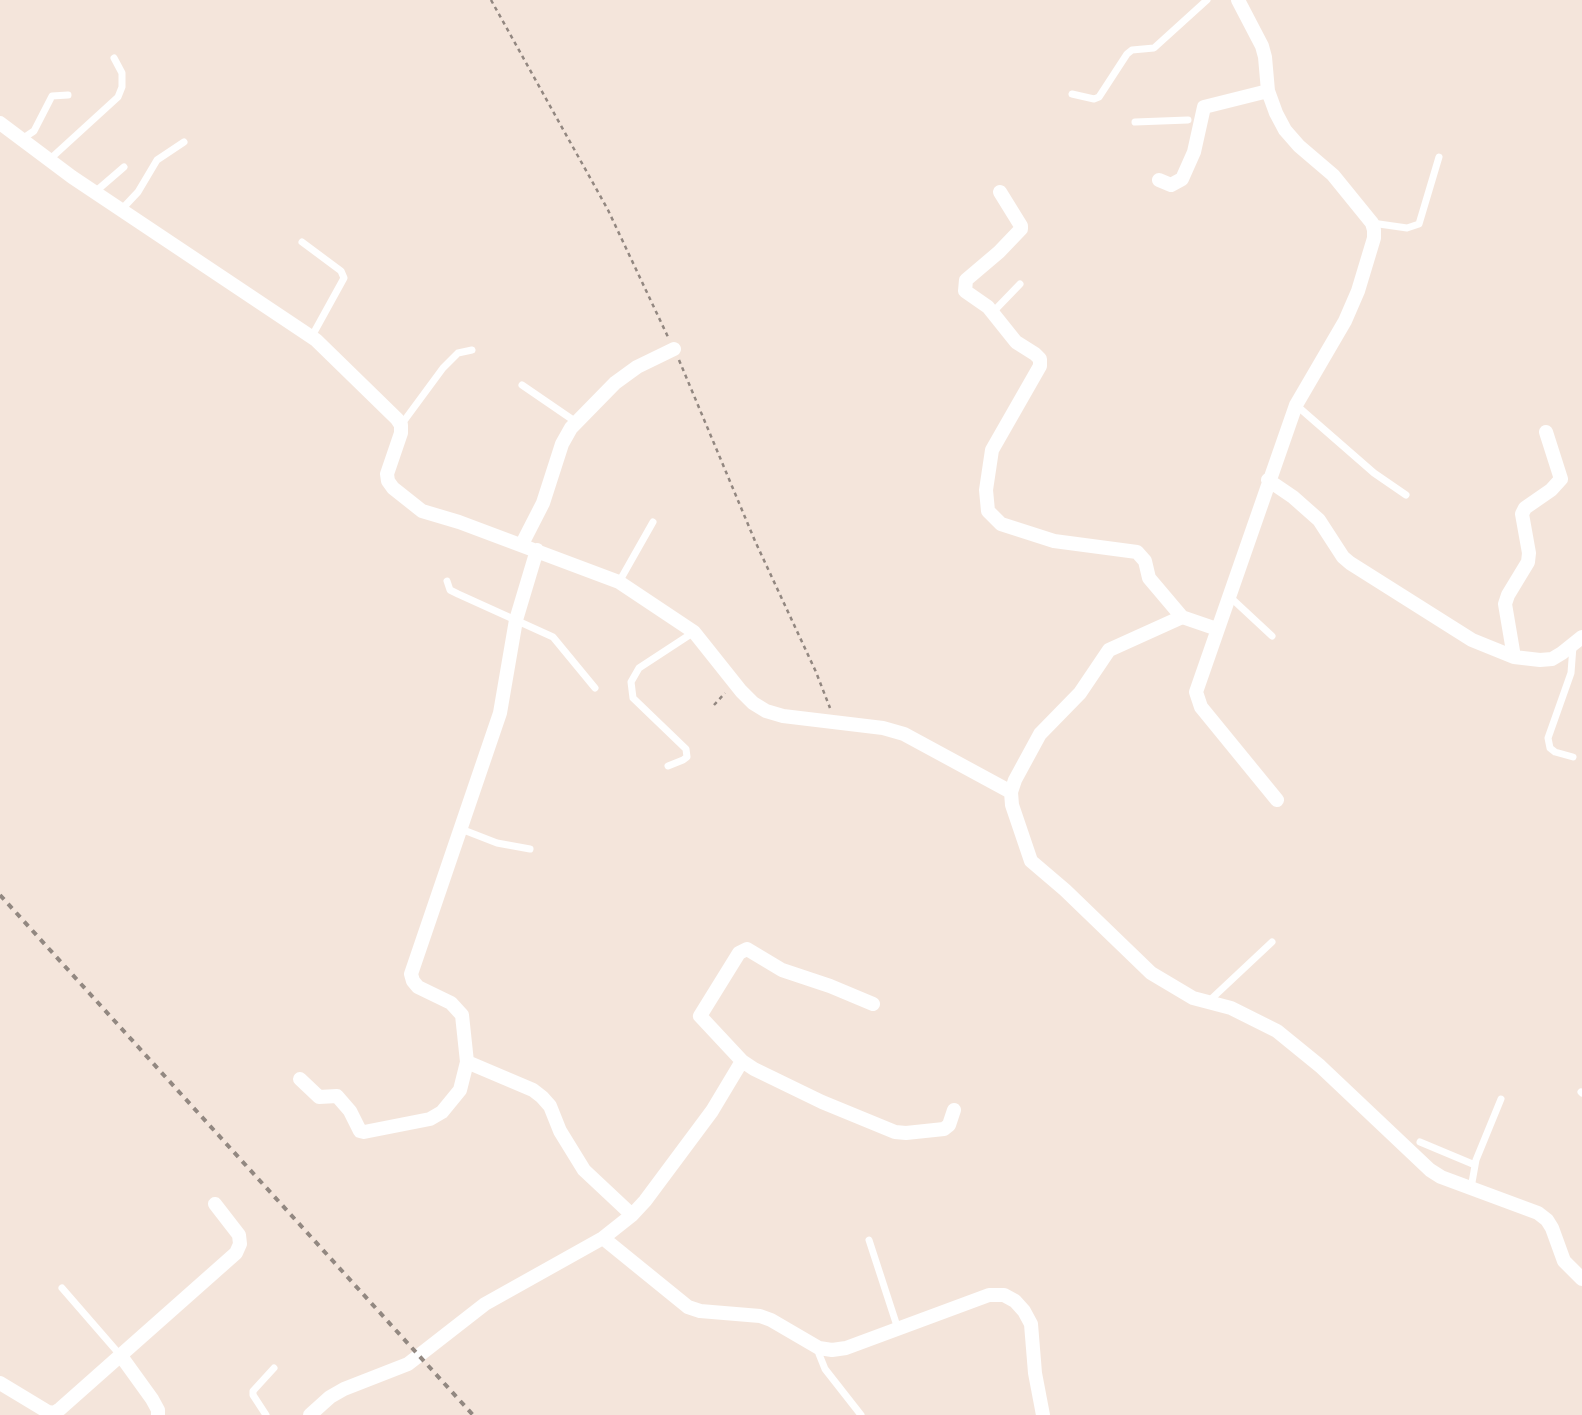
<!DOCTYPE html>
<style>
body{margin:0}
canvas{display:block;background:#f4e5db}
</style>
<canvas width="1582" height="1415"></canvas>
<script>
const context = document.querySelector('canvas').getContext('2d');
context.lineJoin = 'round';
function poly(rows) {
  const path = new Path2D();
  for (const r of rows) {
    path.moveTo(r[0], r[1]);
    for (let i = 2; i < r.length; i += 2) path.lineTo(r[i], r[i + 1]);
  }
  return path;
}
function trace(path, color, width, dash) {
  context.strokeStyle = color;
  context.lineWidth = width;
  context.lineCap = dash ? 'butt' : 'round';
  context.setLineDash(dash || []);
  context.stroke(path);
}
trace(poly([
 [491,0,608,210,668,337],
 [679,360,755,541,816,672,830,708],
 [714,705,725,693]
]), '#928780', 2.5, [4, 4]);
trace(poly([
 [1072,94,1094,99,1099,97,1127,54,1132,50,1154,48,1207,0],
 [1135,122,1188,120],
 [22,139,34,131,52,96,68,95],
 [49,160,118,97,122,87,122,73,114,58],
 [95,192,124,167],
 [122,209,138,192,157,160,184,142],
 [1372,223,1407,228,1419,224,1439,157],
 [302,242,341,271,344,278,312,336],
 [993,312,1020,284],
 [522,385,576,422],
 [1296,405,1374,473,1406,495],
 [401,425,443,368,458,353,472,350],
 [447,581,450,590,458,594,553,637,595,688],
 [619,582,653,522],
 [1229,596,1272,636],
 [1573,646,1571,673,1548,738,1550,748,1555,752,1573,757],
 [668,766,683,760,687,757,686,749,633,698,631,682,639,668,694,632],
 [461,829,497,843,530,849],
 [1208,1002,1272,942],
 [1581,1092,1582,1093],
 [1420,1142,1475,1165],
 [1471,1188,1476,1160,1501,1099],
 [869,1240,898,1329],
 [62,1288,121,1356],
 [819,1348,819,1354,825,1369,861,1415],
 [266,1415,253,1395,253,1391,274,1368]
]), '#fff', 7);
trace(poly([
 [1238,0,1262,46,1265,57,1268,91,1276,113,1285,130,1299,146,1333,175,1372,223,1374,230,1374,238,1358,291,1345,321,1296,405,1196,692,1201,707,1277,800],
 [0,123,72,177,316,340,397,419,401,425,401,433,387,474,388,481,393,488,422,511,459,522,619,582,694,632,741,691,753,703,766,711,783,716,883,728,904,734,1011,792],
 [1159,180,1171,185,1182,179,1194,152,1204,107,1268,91],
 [1000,192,1021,226,1021,229,999,252,966,280,965,291,988,307,1016,342,1035,354,1040,359,1040,366,992,450,986,490,988,511,1001,524,1054,541,1137,552,1145,561,1149,578,1182,617,1217,629],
 [1268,480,1293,497,1319,520,1343,557,1350,563,1472,640,1514,657,1540,660,1552,659,1562,653,1582,637],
 [522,544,543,503,562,444,571,428,615,383,637,367,674,349],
 [1182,617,1109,650,1080,693,1040,734,1015,780,1011,792,1012,805,1031,861,1065,890,1151,973,1193,998,1231,1008,1277,1031,1320,1066,1430,1170,1441,1177,1538,1213,1547,1220,1552,1228,1564,1261,1582,1279],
 [1514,657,1505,604,1508,595,1528,562,1529,553,1522,514,1525,508,1551,490,1561,479,1546,432],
 [873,1004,830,986,782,970,747,949,739,953,700,1016,742,1061,754,1069,822,1102,895,1132,906,1133,944,1129,949,1125,954,1110],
 [467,1062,533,1090,542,1097,550,1106,560,1131,584,1170,632,1215],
 [300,1079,319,1097,337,1096,350,1111,360,1131,364,1132,430,1119,442,1112,460,1090,467,1062,462,1015,451,1003,418,987,413,981,411,974,500,713,516,620,537,550],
 [603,1238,688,1307,700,1311,760,1316,771,1320,819,1348,832,1350,846,1348,989,1295,1004,1295,1015,1301,1024,1311,1031,1324,1035,1373,1043,1415],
 [121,1356,152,1399,158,1410,158,1415],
 [0,1383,48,1412,54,1413,60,1409,236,1253,240,1244,239,1235,215,1204],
 [310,1415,330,1397,344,1389,408,1364,485,1304,603,1238,632,1215,645,1201,712,1111,742,1061]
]), '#fff', 14);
trace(poly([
 [0,895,473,1415]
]), '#928881', 4, [6, 6]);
</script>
